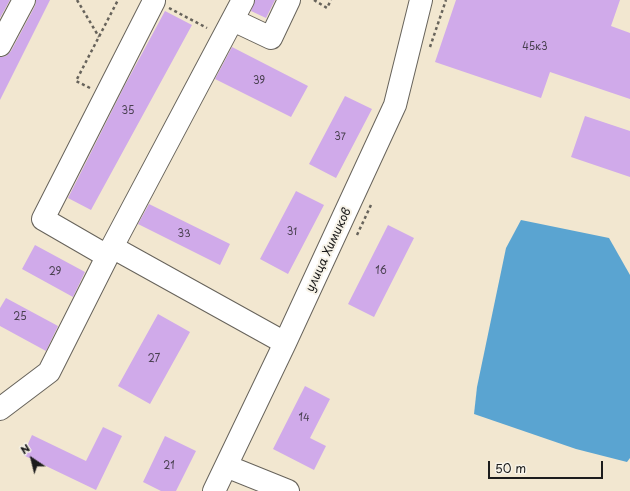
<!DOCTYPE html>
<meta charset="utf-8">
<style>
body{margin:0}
#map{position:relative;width:630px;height:491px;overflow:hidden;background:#f2e7d0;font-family:"Playpen Sans",sans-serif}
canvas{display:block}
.north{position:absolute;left:12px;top:439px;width:40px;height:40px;-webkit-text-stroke:3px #f7f3e8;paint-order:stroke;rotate:325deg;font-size:11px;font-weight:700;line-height:16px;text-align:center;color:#1c1c1c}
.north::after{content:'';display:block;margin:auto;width:14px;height:18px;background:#1c1c1c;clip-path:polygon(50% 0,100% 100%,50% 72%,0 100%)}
.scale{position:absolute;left:488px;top:461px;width:115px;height:18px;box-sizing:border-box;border:2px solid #1c1c1c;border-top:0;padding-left:5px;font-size:12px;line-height:14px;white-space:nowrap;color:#1c1c1c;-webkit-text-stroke:3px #f7f3e8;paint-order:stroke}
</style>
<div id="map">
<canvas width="630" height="491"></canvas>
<div class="north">N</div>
<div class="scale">50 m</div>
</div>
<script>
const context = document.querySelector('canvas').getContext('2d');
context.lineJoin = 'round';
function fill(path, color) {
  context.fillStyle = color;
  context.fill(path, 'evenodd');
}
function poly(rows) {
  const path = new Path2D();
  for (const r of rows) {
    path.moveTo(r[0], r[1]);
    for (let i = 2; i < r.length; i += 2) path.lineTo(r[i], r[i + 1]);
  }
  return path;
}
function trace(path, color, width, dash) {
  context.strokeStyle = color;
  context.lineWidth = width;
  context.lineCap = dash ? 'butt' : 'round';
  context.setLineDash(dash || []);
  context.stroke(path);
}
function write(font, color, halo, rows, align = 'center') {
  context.font = font + ' "Playpen Sans",sans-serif';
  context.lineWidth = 4;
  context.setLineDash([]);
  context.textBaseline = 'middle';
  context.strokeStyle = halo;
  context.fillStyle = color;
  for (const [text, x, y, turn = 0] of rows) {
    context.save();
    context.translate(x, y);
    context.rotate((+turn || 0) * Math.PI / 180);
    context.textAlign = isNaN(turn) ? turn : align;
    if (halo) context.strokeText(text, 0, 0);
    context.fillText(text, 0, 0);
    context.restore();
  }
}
fill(poly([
 [521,220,609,238,630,275,630,458,627,462,576,449,474,414,477,387,506,248]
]), '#5aa4d1');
fill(poly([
 [0,0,10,0,0,18],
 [36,0,50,0,0,100,0,57,6,56,11,51,35,6],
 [255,0,275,0,266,18,251,11],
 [456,0,620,0,611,26,630,33,630,99,550,72,541,98,435,62],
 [165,11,192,25,91,210,68,198,125,85],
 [232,47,308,86,291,117,215,79],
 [345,96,372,109,336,178,309,164],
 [585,116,630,131,630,177,571,157],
 [296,191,324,205,288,274,260,259],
 [149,204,230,244,220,265,138,224],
 [388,225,414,238,374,317,348,304],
 [35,245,85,272,73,297,22,269],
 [6,298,58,326,46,351,0,326,0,308],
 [158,314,190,332,150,404,118,386],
 [305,386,330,399,310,438,326,446,314,470,273,449],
 [103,427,122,436,96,490,23,455,32,435,86,461],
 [165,436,196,451,176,491,161,491,143,482]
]), '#d0aaea');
const minor = poly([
 [243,0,112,247,285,343],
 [233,20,271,38,289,0],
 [0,45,24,0],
 [107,256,43,219,154,1],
 [0,409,49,372,112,247],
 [226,466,288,491],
 [214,491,285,343,395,105,421,0]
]);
trace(minor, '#67635b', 24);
trace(poly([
 [77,0,99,37],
 [314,0,327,8,331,0],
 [169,8,207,28],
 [430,47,446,0],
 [90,88,76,81,118,0],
 [357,235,371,205]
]), '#67635b', 2.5, [3, 3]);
trace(minor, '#fff', 22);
write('10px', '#494050', null, [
 ["45к3",535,47],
 ["39",259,81],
 ["35",128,111],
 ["37",340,137],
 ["31",292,232],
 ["33",184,234],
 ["16",381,271],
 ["29",55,272],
 ["25",20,317],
 ["27",154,359],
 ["14",304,418],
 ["21",169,466]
]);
write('12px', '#1c1c1c', '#f7f3e8', [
 ["улица Химиков",329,250,-65]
]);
</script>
